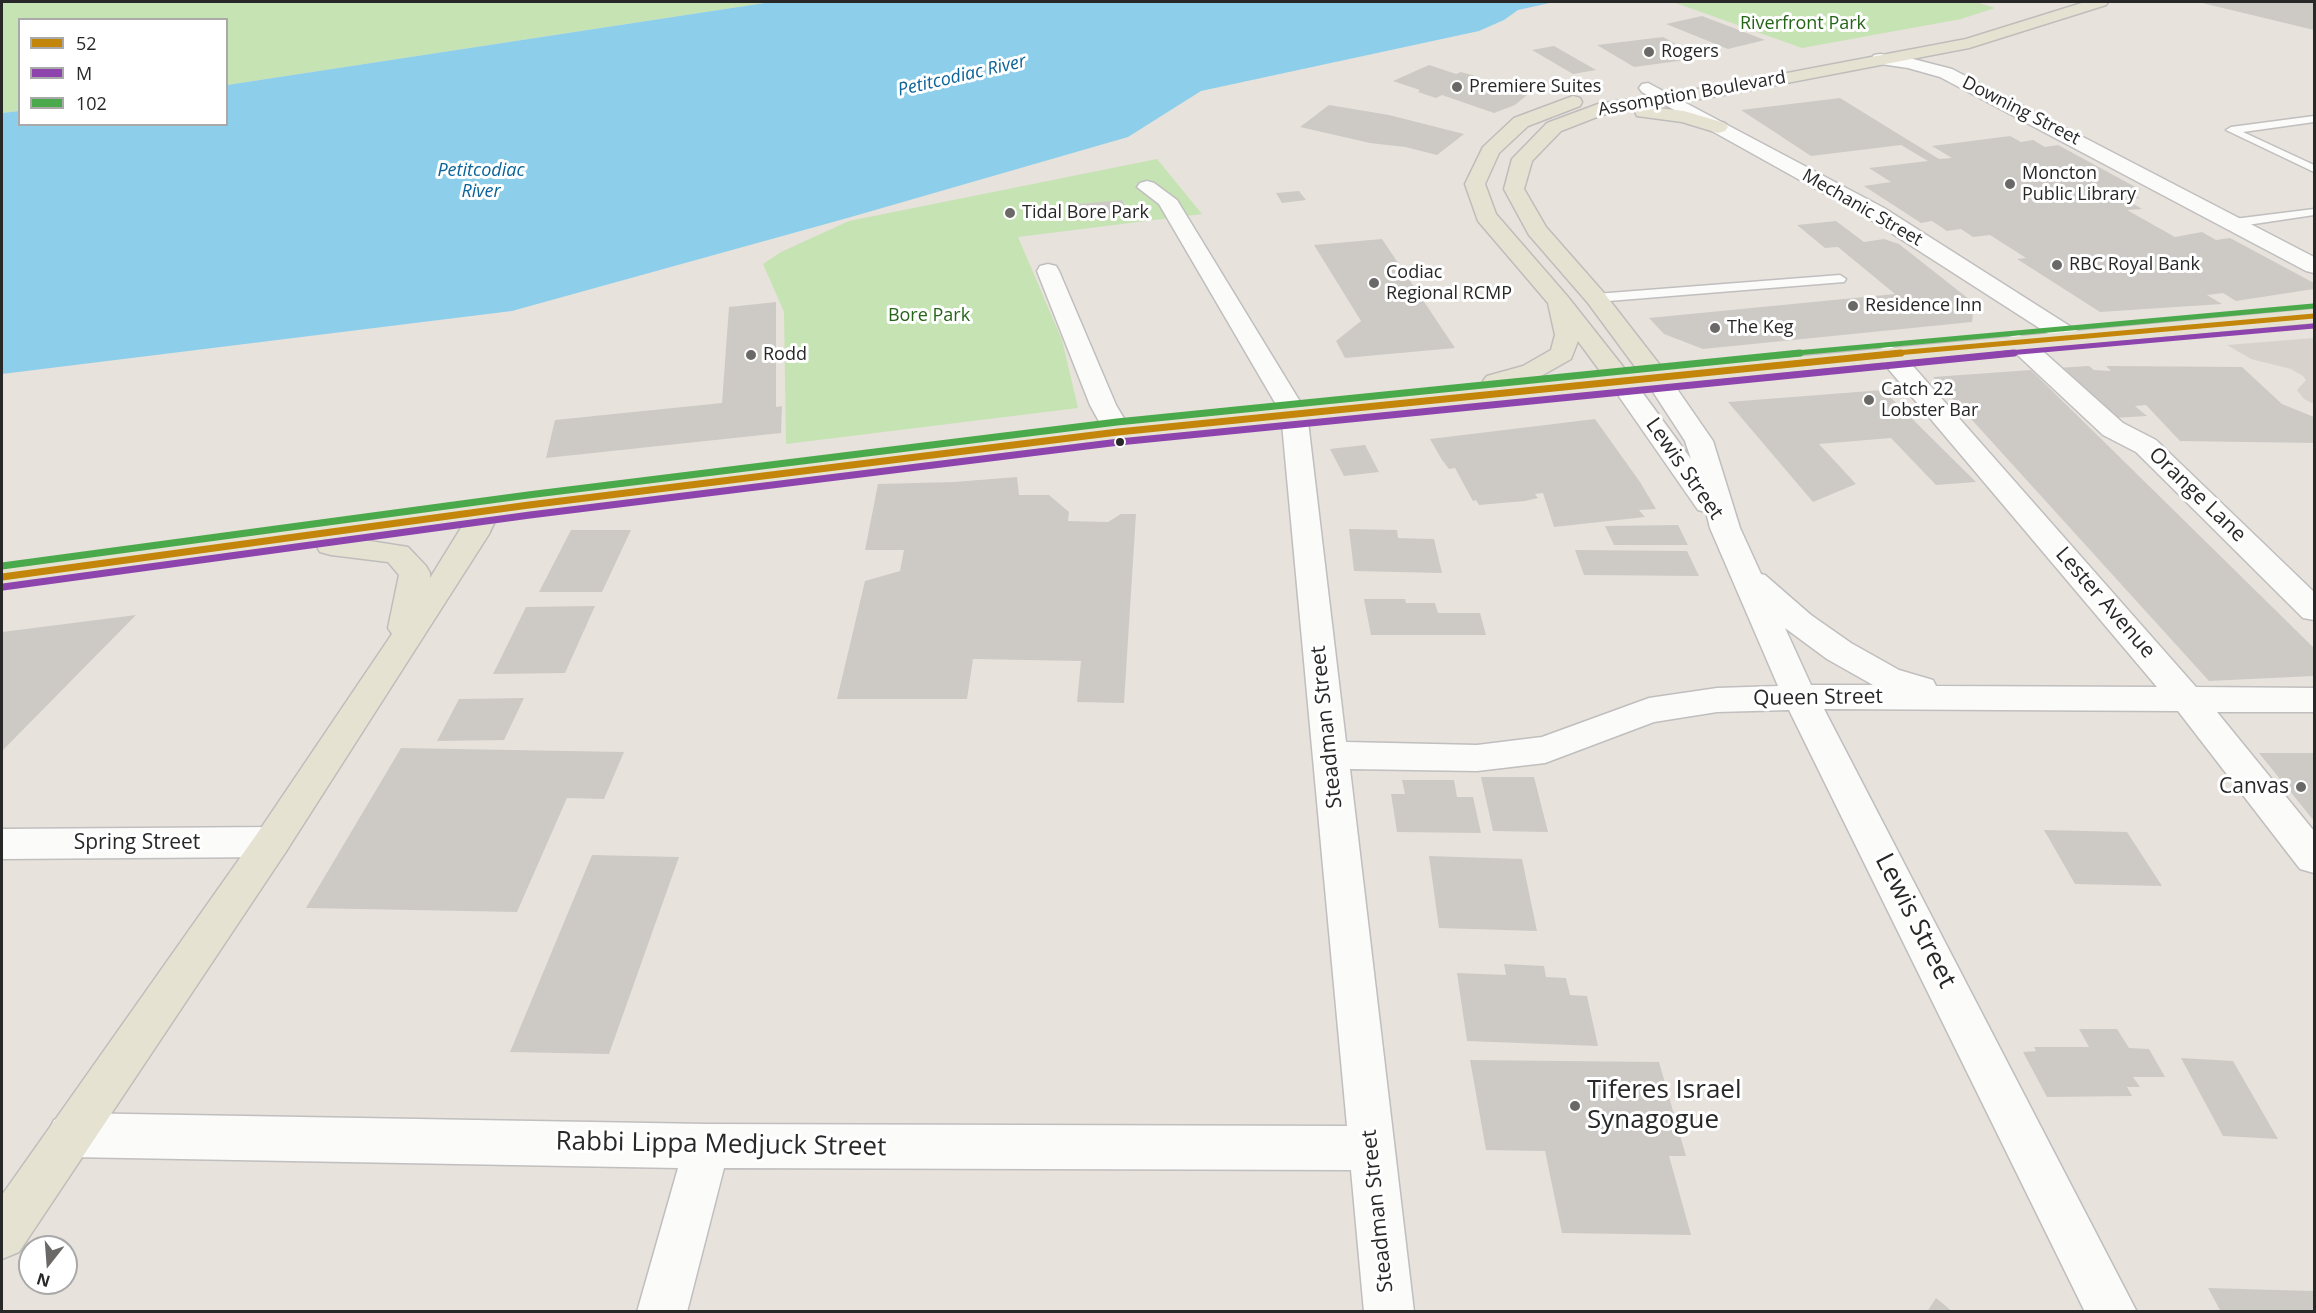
<!DOCTYPE html>
<style>
body{margin:0}
#map{position:relative;width:2316px;height:1313px;overflow:hidden;background:#e7e2dc;font-family:"Open Sans",sans-serif}
canvas{display:block}
.frame{position:absolute;inset:0;border:3px solid #282828;pointer-events:none}
.legend{position:absolute;left:18px;top:18px;width:210px;height:108px;box-sizing:border-box;background:#fff;border:2px solid #a9a9a9;margin:0;padding:8px 10px;list-style:none;font-size:18px;color:#282828}
.legend li{display:flex;align-items:center;gap:12px;height:30px}
.legend b{width:30px;border:2px solid #a9a9a9}
.north{position:absolute;left:18px;top:1235px;width:60px;height:60px;box-sizing:border-box;background:#fff;border:2px solid #a9a9a9;border-radius:50%;rotate:197deg;font-size:16px;font-weight:700;line-height:24px;text-align:center;color:#282828}
.north::after{content:'';display:block;margin:auto;width:21px;height:27px;background:#6b6967;clip-path:polygon(50% 0,100% 100%,50% 72%,0 100%)}
</style>
<div id="map">
<canvas width="2316" height="1313"></canvas>
<div class="frame"></div>
<ul class="legend">
<li><b style="height:8px;background:#c3860a"></b>52</li>
<li><b style="height:8px;background:#8e44ad"></b>M</li>
<li><b style="height:8px;background:#4aaa4b"></b>102</li>
</ul>
<div class="north">N</div>
</div>
<script>
const context = document.querySelector('canvas').getContext('2d');
context.lineJoin = 'round';
function fill(path, color) {
  context.fillStyle = color;
  context.fill(path, 'evenodd');
}
function poly(rows) {
  const path = new Path2D();
  for (const r of rows) {
    path.moveTo(r[0], r[1]);
    for (let i = 2; i < r.length; i += 2) path.lineTo(r[i], r[i + 1]);
  }
  return path;
}
function trace(path, color, width, dash) {
  context.strokeStyle = color;
  context.lineWidth = width;
  context.lineCap = dash ? 'butt' : 'round';
  context.setLineDash(dash || []);
  context.stroke(path);
}
function write(font, color, halo, rows, align = 'center') {
  context.font = font + ' "Open Sans",sans-serif';
  context.lineWidth = 6;
  context.setLineDash([]);
  context.textBaseline = 'middle';
  context.strokeStyle = halo;
  context.fillStyle = color;
  for (const [text, x, y, turn = 0] of rows) {
    context.save();
    context.translate(x, y);
    context.rotate((+turn || 0) * Math.PI / 180);
    context.textAlign = isNaN(turn) ? turn : align;
    if (halo) context.strokeText(text, 0, 0);
    context.fillText(text, 0, 0);
    context.restore();
  }
}
fill(poly([
 [2,2,771,2,227,85,226,20,20,20,19,111,2,113],
 [1673,2,1976,2,1995,8,1961,19,1802,48],
 [1157,159,1202,214,1018,237,1062,340,1078,408,786,444,784,312,763,264,781,252,849,221]
]), '#c6e3b3');
fill(poly([
 [2314,338,2314,404,2304,399,2297,390,2306,380,2303,376,2291,369,2251,359,2227,345]
]), '#d7d3cc');
fill(poly([
 [771,2,1554,2,1518,10,1504,20,1479,31,1201,91,1128,137,851,217,512,311,2,374,2,113,19,111,20,124,226,124,227,85]
]), '#8dcfeb');
fill(poly([
 [2198,2,2314,2,2314,30],
 [1702,16,1765,40,1728,49,1666,24],
 [1663,37,1701,58,1634,67,1597,45],
 [1554,46,1596,70,1573,74,1532,50],
 [1429,65,1456,74,1461,72,1479,77,1475,80,1527,95,1515,105,1494,113,1442,95,1436,98,1418,92,1420,90,1393,81],
 [1840,98,1939,159,1952,158,1932,146,2010,136,2021,142,2033,140,2045,147,2058,145,2141,190,2129,192,2140,198,2127,200,2142,209,2127,210,2175,237,2202,232,2216,240,2230,238,2314,283,2314,289,2236,301,2223,293,2207,295,2222,304,2100,312,2017,259,2026,258,1990,235,1973,237,1961,229,1947,231,1932,221,1921,223,1864,186,1891,182,1869,168,1928,161,1901,145,1811,156,1741,110],
 [1329,105,1389,115,1464,134,1437,155,1405,147,1370,143,1300,127],
 [1299,191,1306,200,1282,203,1276,193],
 [1122,200,1128,212,1074,218,1068,205],
 [1836,221,1864,242,1884,239,1899,244,1974,303,1972,322,1703,349,1664,334,1649,318,1895,294,1838,247,1825,248,1797,225],
 [1382,239,1455,348,1345,358,1336,341,1361,321,1314,245],
 [776,302,776,407,782,406,781,433,546,458,555,420,722,403,729,307],
 [2089,366,2094,370,2111,371,2106,366,2242,367,2282,404,2314,417,2314,443,2180,441,2146,405,2135,406,2147,416,2114,418,2056,368],
 [2031,370,2314,648,2314,676,2209,681,1933,377],
 [1883,390,1976,482,1936,485,1891,438,1819,444,1856,484,1813,502,1728,402],
 [1595,419,1640,482,1656,509,1639,510,1645,517,1554,527,1543,493,1535,494,1538,498,1525,501,1479,505,1476,500,1473,501,1455,468,1449,469,1442,460,1430,439],
 [1365,445,1379,472,1344,476,1330,449],
 [1017,477,1019,495,1049,495,1069,512,1068,521,1108,522,1121,514,1136,514,1124,703,1077,702,1081,661,973,659,967,699,837,699,865,581,900,571,904,550,865,550,878,484,954,482],
 [1678,525,1688,545,1614,545,1605,526],
 [1349,529,1397,530,1398,538,1434,539,1442,573,1354,571],
 [571,530,631,530,602,592,539,592],
 [1575,550,1687,551,1699,576,1584,575],
 [1364,599,1405,599,1406,603,1435,603,1438,613,1480,613,1486,635,1371,635],
 [595,606,565,673,493,674,526,607],
 [136,615,2,751,2,632],
 [524,698,504,740,437,741,459,699],
 [401,748,624,752,604,799,567,798,517,912,306,908],
 [2259,753,2314,753,2314,821],
 [1481,777,1534,777,1548,832,1493,831],
 [1402,780,1454,780,1457,797,1473,797,1481,833,1397,832,1391,794,1405,794],
 [2044,830,2127,832,2162,886,2075,884],
 [592,855,679,857,609,1054,510,1052],
 [1429,856,1522,859,1537,931,1439,928],
 [1504,964,1544,966,1546,977,1566,978,1570,995,1587,996,1598,1046,1467,1041,1457,973,1506,975],
 [2079,1029,2117,1029,2129,1048,2149,1049,2165,1077,2133,1077,2140,1087,2127,1087,2132,1096,2047,1097,2023,1052,2036,1051,2034,1047,2089,1047],
 [2181,1058,2233,1061,2278,1139,2223,1136],
 [1470,1060,1659,1062,1686,1156,1669,1156,1691,1235,1562,1233,1545,1151,1486,1150],
 [2208,1288,2314,1291,2314,1312,2221,1312],
 [1936,1298,1953,1312,1927,1312]
]), '#cdcac6');
const lane = poly([
 [2314,116,2314,122,2243,132,2314,165,2314,172,2226,130,2231,127,2314,116],
 [2314,209,2314,215,2234,227,2228,223,2234,219,2314,209],
 [1840,275,1846,279,1844,282,1596,302,1590,298,1596,294,1840,275]
]);
const street = poly([
 [1880,54,1909,58,1952,69,2314,257,2314,273,2306,271,1940,77,1908,68,1874,63,1871,59,1874,55,1880,54],
 [1648,83,1884,208,2079,332,2082,337,2079,342,2070,344,2061,342,1868,218,1642,92,1639,88,1642,84,1648,83],
 [1147,181,1154,183,1177,200,1307,413,1346,742,1477,745,1542,737,1649,698,1717,688,1778,686,1710,528,1706,512,1698,510,1609,382,1613,377,1622,374,1631,377,1691,459,1685,441,1644,378,1648,373,1657,370,1666,373,1713,441,1740,528,1761,574,1765,575,1811,615,1851,643,1899,670,1933,680,1936,686,2157,687,1880,359,1876,354,1880,349,1889,346,1898,349,2196,687,2314,688,2314,712,2217,712,2314,831,2314,873,2300,869,2178,711,1824,709,2137,1312,2085,1312,1789,710,1717,712,1654,722,1545,763,1477,771,1350,769,1414,1312,1364,1312,1351,1170,724,1168,687,1312,637,1312,678,1168,70,1157,54,1150,47,1135,54,1120,70,1113,707,1124,1347,1126,1281,413,1159,204,1137,187,1140,183,1147,181],
 [1785,628,1827,659,1873,685,1811,685,1785,628],
 [1048,264,1056,266,1059,271,1116,405,1132,432,1128,438,1118,440,1108,438,1090,405,1037,271,1040,266,1048,264],
 [2018,335,2027,337,2123,423,2156,440,2314,592,2314,620,2303,618,2136,452,2103,435,2009,347,2006,342,2009,337,2018,335],
 [272,827,285,831,291,842,285,853,272,857,2,859,2,829,272,827]
]);
const primary = poly([
 [2085,2,2108,2,2106,5,1969,48,1724,95,1650,107,1684,111,1725,123,1728,127,1725,131,1718,133,1682,122,1637,116,1635,112,1636,109,1602,115,1561,131,1532,161,1524,189,1546,227,1604,293,1663,369,2314,309,2314,323,1889,362,1118,440,496,519,489,534,285,853,19,1252,2,1259,2,1195,259,831,392,634,388,628,399,575,388,562,331,555,320,552,316,545,2,587,2,567,529,496,1118,424,1488,387,1483,381,1487,376,1523,366,1551,350,1555,335,1548,303,1478,221,1465,184,1483,147,1514,118,1573,96,1580,98,1582,102,1580,106,1528,126,1499,153,1485,184,1496,214,1568,297,1628,373,1639,372,1588,303,1529,235,1504,189,1512,159,1547,123,1598,104,1724,85,1966,39,2085,2],
 [1578,341,1603,375,1513,384,1541,376,1571,359,1578,341],
 [464,523,430,578,430,573,426,566,408,547,357,539,464,523]
]);
trace(lane, '#c0bebe', 3);
trace(street, '#c0bebe', 3);
trace(primary, '#bfbdbb', 3);
fill(lane, '#fbfbfa');
fill(street, '#fbfbfa');
fill(primary, '#e6e2d2');
trace(poly([
 [1885,354,2314,316]
]), '#c3860a', 5);
trace(poly([
 [2,577,529,505,1118,432,1901,353]
]), '#c3860a', 7);
trace(poly([
 [1997,354,2314,326]
]), '#8e44ad', 5);
trace(poly([
 [3,587,530,515,1119,442,2014,353]
]), '#8e44ad', 7);
trace(poly([
 [1785,354,2313,306]
]), '#4aaa4b', 5);
trace(poly([
 [2,566,528,495,1117,422,1800,353]
]), '#4aaa4b', 7);
for (const [x, y, r, color] of [
 [1649,52,6,"#6b6967"],
 [1457,87,6,"#6b6967"],
 [2010,184,6,"#6b6967"],
 [1010,213,6,"#6b6967"],
 [2057,265,6,"#6b6967"],
 [1374,283,6,"#6b6967"],
 [1853,306,6,"#6b6967"],
 [1715,328,6,"#6b6967"],
 [751,355,6,"#6b6967"],
 [1869,400,6,"#6b6967"],
 [1120,442,5,"#282828"],
 [2301,787,6,"#6b6967"],
 [1575,1106,6,"#6b6967"]
]) {
  const dot = new Path2D();
  dot.arc(x, y, r, 0, 2 * Math.PI);
  context.fillStyle = color;
  context.fill(dot);
  trace(dot, '#fff', 2);
}
write('18px', '#256517', '#fff', [
 ["Riverfront Park",1803,24],
 ["Bore Park",929,316]
]);
write('18px', '#282828', '#fff', [
 ["Rogers",1661,52],
 ["Premiere Suites",1469,87],
 ["Moncton",2022,174],
 ["Public Library",2022,195],
 ["Tidal Bore Park",1022,213],
 ["RBC Royal Bank",2069,265],
 ["Codiac",1386,273],
 ["Regional RCMP",1386,294],
 ["Residence Inn",1865,306],
 ["The Keg",1727,328],
 ["Rodd",763,355],
 ["Catch 22",1881,390],
 ["Lobster Bar",1881,411]
], 'left');
write('italic 18px', '#0a6399', '#fff', [
 ["Petitcodiac River",962,76,-13],
 ["Petitcodiac",481,171],
 ["River",481,192]
]);
write('18px', '#282828', '#fff', [
 ["Assomption Boulevard",1692,94,-10],
 ["Downing Street",2021,111,27],
 ["Mechanic Street",1862,208,30]
]);
write('21px', '#282828', '#fff', [
 ["Lewis Street",1684,469,55],
 ["Orange Lane",2197,495,44],
 ["Lester Avenue",2105,603,49],
 ["Queen Street",1818,698,-1],
 ["Steadman Street",1327,727,-96],
 ["Spring Street",137,843],
 ["Steadman Street",1378,1211,-96]
]);
write('21px', '#282828', '#fff', [
 ["Canvas",2289,787]
], 'right');
write('26px', '#282828', '#fff', [
 ["Lewis Street",1915,921,63],
 ["Rabbi Lippa Medjuck Street",721,1145,1]
]);
write('26px', '#282828', '#fff', [
 ["Tiferes Israel",1587,1091],
 ["Synagogue",1587,1121]
], 'left');
</script>
